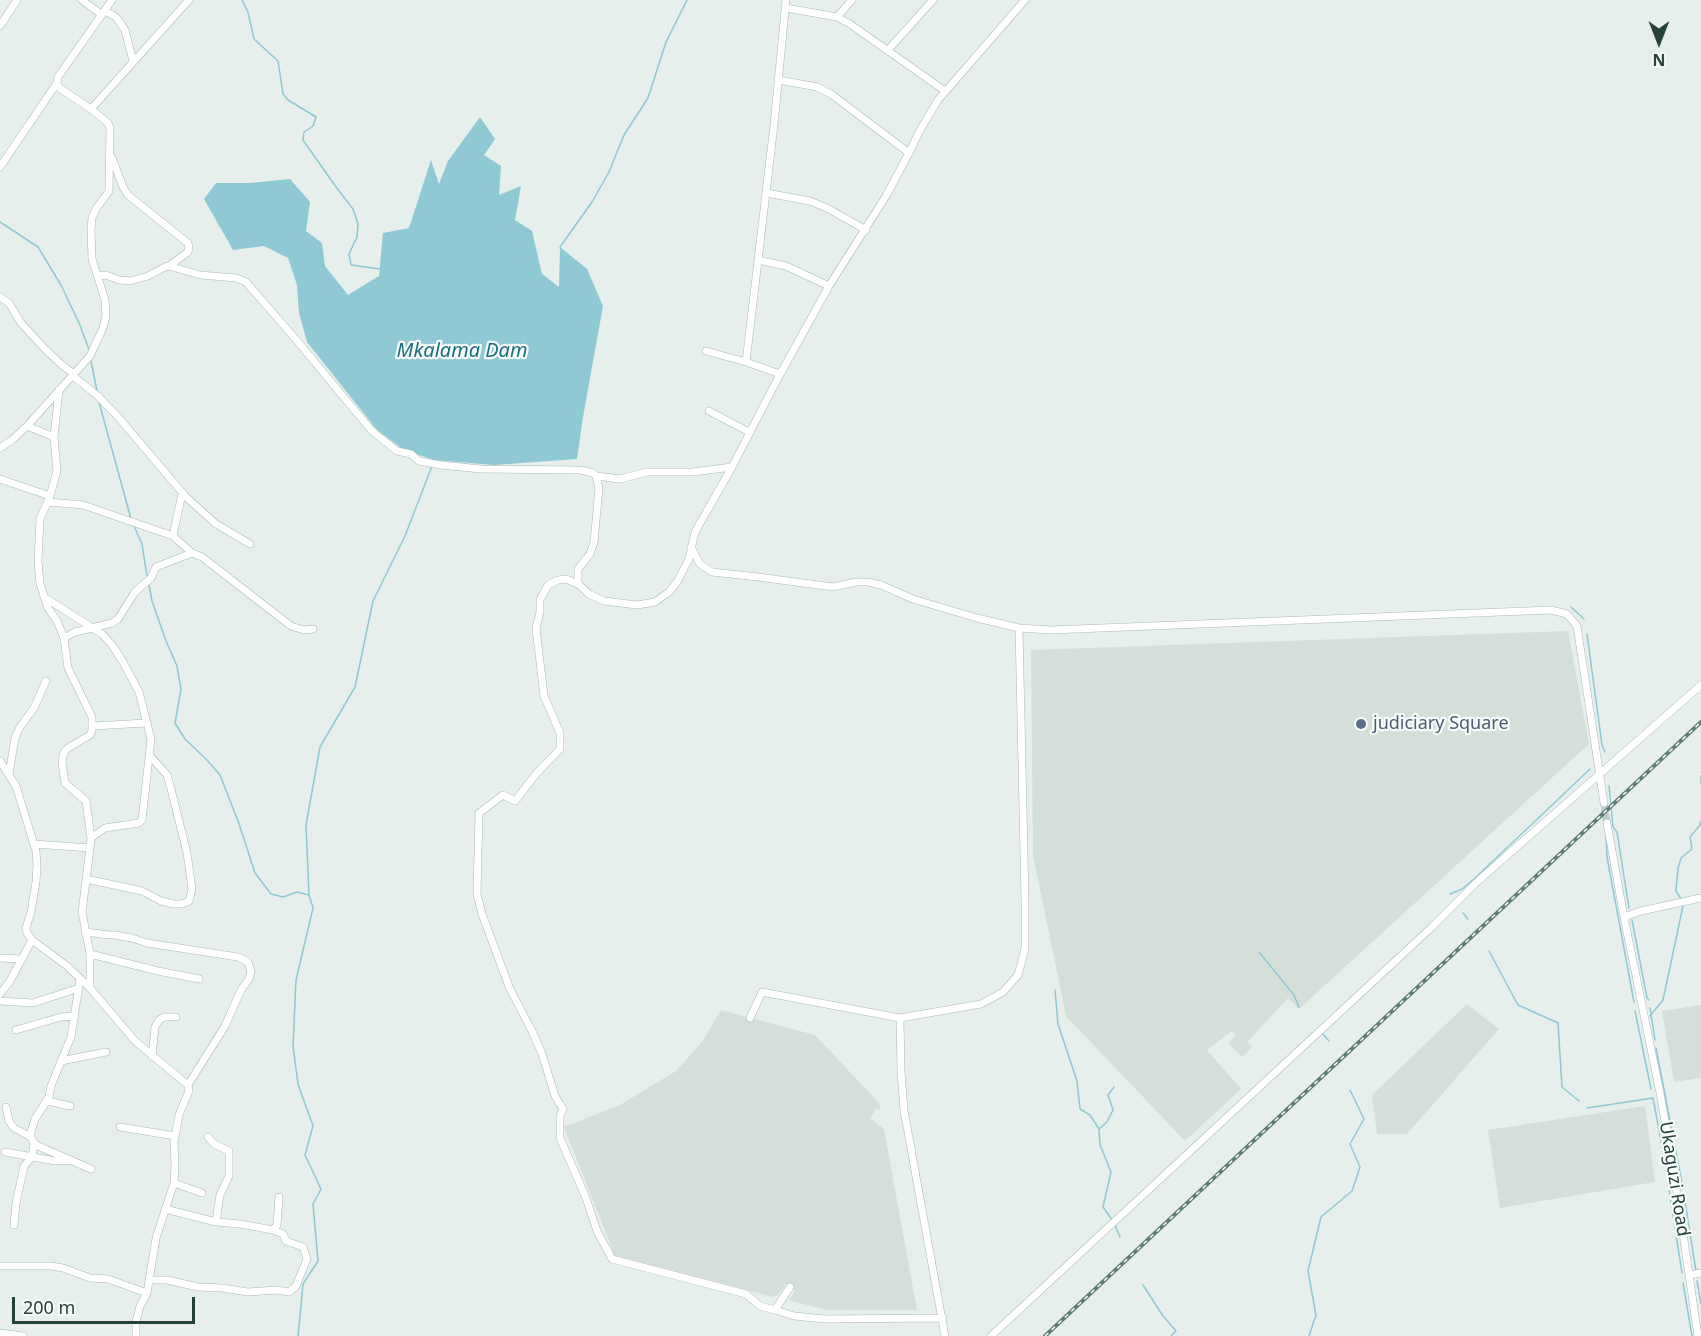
<!DOCTYPE html>
<style>
body{margin:0}
#map{position:relative;width:1701px;height:1336px;overflow:hidden;background:#e6efeb;font-family:"Noto Sans",sans-serif}
canvas{display:block}
.north{position:absolute;left:1629px;top:12px;width:60px;height:60px;-webkit-text-stroke:4px #f7fbf9;paint-order:stroke;rotate:180deg;font-size:16px;font-weight:700;line-height:24px;text-align:center;color:#24423a}
.north::after{content:'';display:block;margin:auto;width:21px;height:27px;background:#24423a;clip-path:polygon(50% 0,100% 100%,50% 72%,0 100%)}
.scale{position:absolute;left:12px;top:1297px;width:183px;height:27px;box-sizing:border-box;border:3px solid #24423a;border-top:0;padding-left:8px;font-size:18px;line-height:21px;white-space:nowrap;color:#24423a;-webkit-text-stroke:4px #f7fbf9;paint-order:stroke}
</style>
<div id="map">
<canvas width="1701" height="1336"></canvas>
<div class="north">N</div>
<div class="scale">200 m</div>
</div>
<script>
const context = document.querySelector('canvas').getContext('2d');
context.lineJoin = 'round';
function fill(path, color) {
  context.fillStyle = color;
  context.fill(path, 'evenodd');
}
function poly(rows) {
  const path = new Path2D();
  for (const r of rows) {
    path.moveTo(r[0], r[1]);
    for (let i = 2; i < r.length; i += 2) path.lineTo(r[i], r[i + 1]);
  }
  return path;
}
function trace(path, color, width, dash) {
  context.strokeStyle = color;
  context.lineWidth = width;
  context.lineCap = dash ? 'butt' : 'round';
  context.setLineDash(dash || []);
  context.stroke(path);
}
function write(font, color, halo, rows, align = 'center') {
  context.font = font + ' "Noto Sans",sans-serif';
  context.lineWidth = 4.5;
  context.setLineDash([]);
  context.textBaseline = 'middle';
  context.strokeStyle = halo;
  context.fillStyle = color;
  for (const [text, x, y, turn = 0] of rows) {
    context.save();
    context.translate(x, y);
    context.rotate((+turn || 0) * Math.PI / 180);
    context.textAlign = isNaN(turn) ? turn : align;
    if (halo) context.strokeText(text, 0, 0);
    context.fillText(text, 0, 0);
    context.restore();
  }
}
fill(poly([
 [1568,631,1589,744,1299,1009,1288,998,1247,1042,1252,1047,1242,1057,1228,1043,1236,1035,1232,1031,1207,1050,1241,1089,1185,1141,1066,1016,1033,855,1031,650],
 [1467,1004,1499,1029,1407,1134,1377,1134,1372,1095],
 [1701,1005,1701,1078,1674,1082,1662,1011],
 [721,1010,815,1035,879,1103,881,1110,876,1109,870,1118,884,1129,917,1310,827,1310,791,1301,790,1299,795,1290,786,1284,778,1295,773,1297,615,1256,564,1127,620,1105,676,1071,702,1042],
 [1645,1106,1655,1182,1500,1208,1488,1130]
]), '#d4dfda');
fill(poly([
 [480,117,495,139,484,155,501,166,499,195,521,186,515,220,532,231,542,274,559,287,560,247,587,269,603,306,583,417,577,459,494,465,434,460,404,450,377,430,307,342,299,313,297,285,288,258,264,246,233,250,204,199,216,183,250,183,290,179,310,202,306,231,322,243,325,266,348,295,379,276,383,233,409,228,431,160,439,184,448,161]
]), '#8ec9d4');
trace(poly([
 [242,0,248,12,254,39,278,61,283,94,288,100,316,117,313,126,304,132,303,140,336,187,353,209,358,224,357,237,349,254,351,265,380,269],
 [0,222,38,247,61,285,80,325,89,350],
 [560,247,592,202,609,172,624,135,648,98,666,42,687,0],
 [91,361,97,391],
 [99,402,131,519],
 [134,526,142,544,147,576],
 [149,584,152,601,166,641,177,666,181,689,175,723,185,739,207,760,220,775,238,821,255,873,271,894,283,897,297,892,309,895,313,908,296,980,293,1046,298,1084,313,1126,305,1155,321,1189,313,1204,318,1261,303,1284,298,1336],
 [1571,607,1584,619],
 [1587,634,1602,745,1605,752],
 [1701,776,1701,783],
 [1609,786,1613,827,1617,832,1629,908],
 [1601,803,1604,824],
 [1606,835,1607,857,1634,1002],
 [1450,894,1462,889,1474,879,1590,769],
 [309,895,306,825,320,747,355,687,373,601,405,536,432,466],
 [1681,899,1676,891,1678,868,1681,858,1692,849,1690,837,1700,825,1701,821],
 [1463,913,1468,919],
 [1632,920,1647,998,1649,1000],
 [1489,951,1518,1005,1558,1023,1562,1087,1579,1101],
 [1259,952,1294,995,1299,1007],
 [1055,990,1058,1024,1077,1081,1080,1109,1090,1115,1099,1129,1100,1145,1111,1172,1103,1207,1113,1221],
 [1650,1008,1655,1040],
 [1635,1011,1651,1089],
 [1650,1016,1663,1000,1683,906],
 [1322,1033,1329,1041],
 [1656,1048,1683,1188],
 [1587,1108,1653,1098,1667,1173],
 [1099,1129,1107,1122,1113,1110,1108,1095,1114,1087],
 [1668,1183,1682,1273],
 [1684,1195,1696,1271],
 [1115,1225,1120,1237],
 [1697,1281,1701,1304],
 [1683,1283,1692,1336],
 [1143,1285,1163,1316,1176,1331,1171,1336],
 [1309,1336,1316,1315,1308,1271,1321,1217,1352,1191,1360,1167,1350,1144,1364,1119,1350,1090]
]), '#8ec9d4', 1.5);
trace(poly([
 [1604,803,1607,823]
]), '#bfccc8', 7, [7, 3.5]);
const minor = poly([
 [82,0,102,15],
 [786,8,837,17,850,24,945,91],
 [105,11,116,17,125,30,133,61],
 [837,17,852,0],
 [0,26,17,0],
 [888,50,933,0],
 [779,80,817,87,831,94,909,153],
 [91,109,189,0],
 [112,158,123,187,128,195,188,243,189,247,188,252,169,266],
 [0,167,57,83],
 [766,193,810,201,827,208,866,230],
 [758,260,786,266,829,286],
 [98,276,106,275,119,280,130,281,148,276,165,267,169,266,200,275,236,278,246,282,299,343,327,377,372,431,397,451,411,454,419,461,441,465,481,469,581,470,593,473,596,476,599,488,594,542,590,554,578,569,578,584],
 [0,297,9,303,21,323,45,349,62,365,74,374],
 [706,351,746,362,780,374],
 [746,362,774,125,786,0],
 [73,376,98,396,119,418,186,497,216,524,250,544],
 [59,390,54,437,57,471,50,496,40,519,38,561,40,584,48,608,57,621,64,638,68,668,92,717,92,731,90,735,68,748,64,752,62,762,65,783,86,801,91,838],
 [709,411,749,432],
 [27,426,54,437],
 [0,448,12,440,27,426,90,356,103,328,106,316,105,300,92,259,91,229,92,218,96,209,109,191,110,128,108,123,91,109,58,87,57,83,58,77,112,0],
 [596,476,620,479,647,472,693,472,732,467],
 [0,479,50,496],
 [48,502,83,505,173,536],
 [691,547,700,564,712,572,758,577,833,587,856,582,868,582,881,585,913,599,977,618,1019,628,1051,630,1551,610,1567,614,1577,626,1604,803],
 [192,553,202,557,291,626,304,630,313,629],
 [44,597,102,634,112,645,123,662,139,692,151,739,142,820,139,823,105,828,91,838,90,848],
 [64,638,75,632,112,623,118,619,135,592,151,578,156,567,192,553,173,536,182,494],
 [93,726,146,723],
 [0,761,16,786,36,851,37,866,36,882,31,912,26,928,27,933,32,940,67,966,90,988,135,1041,188,1085,189,1091,179,1115,174,1142,175,1165,174,1183,156,1238,147,1293,140,1306,136,1322,136,1336],
 [9,774,15,738,20,727,34,708,46,681],
 [1607,823,1624,917,1660,1093,1675,1179,1698,1336],
 [34,844,90,848,82,912,90,954,90,988],
 [86,879,142,891,161,901,173,904,182,904,189,901,192,889,187,853,171,789,167,775,150,756],
 [1624,917,1641,911,1701,898],
 [85,932,109,935,114,935,132,938,147,943,238,957,248,962,251,971,249,979,241,990,225,1026,188,1085],
 [90,954,158,971,199,979],
 [0,958,22,959],
 [80,979,71,1037,51,1086,49,1097,35,1119,31,1132,31,1137,34,1143,38,1146,91,1169],
 [0,994,10,981,32,940],
 [0,1001,33,1003,79,988],
 [750,1018,762,992,900,1018,901,1072,904,1110,945,1336],
 [900,1018,981,1004,1003,992,1018,975,1025,949,1025,900,1019,628],
 [16,1030,61,1017,75,1016],
 [152,1056,155,1027,159,1020,164,1017,176,1017],
 [61,1061,106,1052],
 [47,1101,70,1106],
 [6,1107,9,1121,14,1128,31,1137],
 [120,1127,175,1136],
 [208,1137,214,1144,229,1151,229,1176,220,1195,216,1222],
 [5,1152,55,1161,70,1161],
 [174,1183,202,1193],
 [165,1209,216,1222,240,1224,273,1230,277,1225,279,1197],
 [14,1225,16,1203,21,1180,24,1166,32,1157,34,1143],
 [0,1266,50,1266,63,1268,90,1278,108,1279,147,1293],
 [1689,1275,1701,1273],
 [149,1280,167,1280,198,1287,222,1288,248,1292,276,1290,289,1292,296,1286,307,1259,303,1247,286,1241,283,1234,273,1230],
 [790,1287,775,1310,794,1316,825,1319,943,1318],
 [775,1310,760,1306,746,1294,612,1259,597,1231,586,1198,560,1138,560,1116,563,1109,555,1096,542,1054,532,1031,510,989,482,914,477,894,479,813,503,795,515,801,536,774,560,749,560,733,544,696,536,628,540,612,540,600,548,585,558,580,566,579,578,584,589,594,604,601,637,605,655,602,669,592,677,582,689,559,695,532,732,467,777,380,829,286,886,196,909,153,919,132,938,100,1025,0],
 [0,1333,23,1336],
 [991,1336,1432,927,1478,881,1701,685]
]);
trace(minor, '#a8b8b2', 8);
trace(minor, '#fff', 7);
const rail = poly([
 [1045,1336,1701,722]
]);
trace(rail, '#5f7d75', 4);
trace(rail, '#f7fbf9', 1.5, [4.5]);
for (const [x, y, r, color] of [
 [1361,724,6,"#5c6f8a"]
]) {
  const dot = new Path2D();
  dot.arc(x, y, r, 0, 2 * Math.PI);
  context.fillStyle = color;
  context.fill(dot);
  trace(dot, '#f7fbf9', 2);
}
write('18px', '#4e5e75', '#f7fbf9', [
 ["judiciary Square",1373,724]
], 'left');
write('18px', '#24423a', '#f7fbf9', [
 ["Ukaguzi Road",1674,1179,81]
]);
write('italic 20px', '#1c6f80', '#f7fbf9', [
 ["Mkalama Dam",462,351]
]);
</script>
